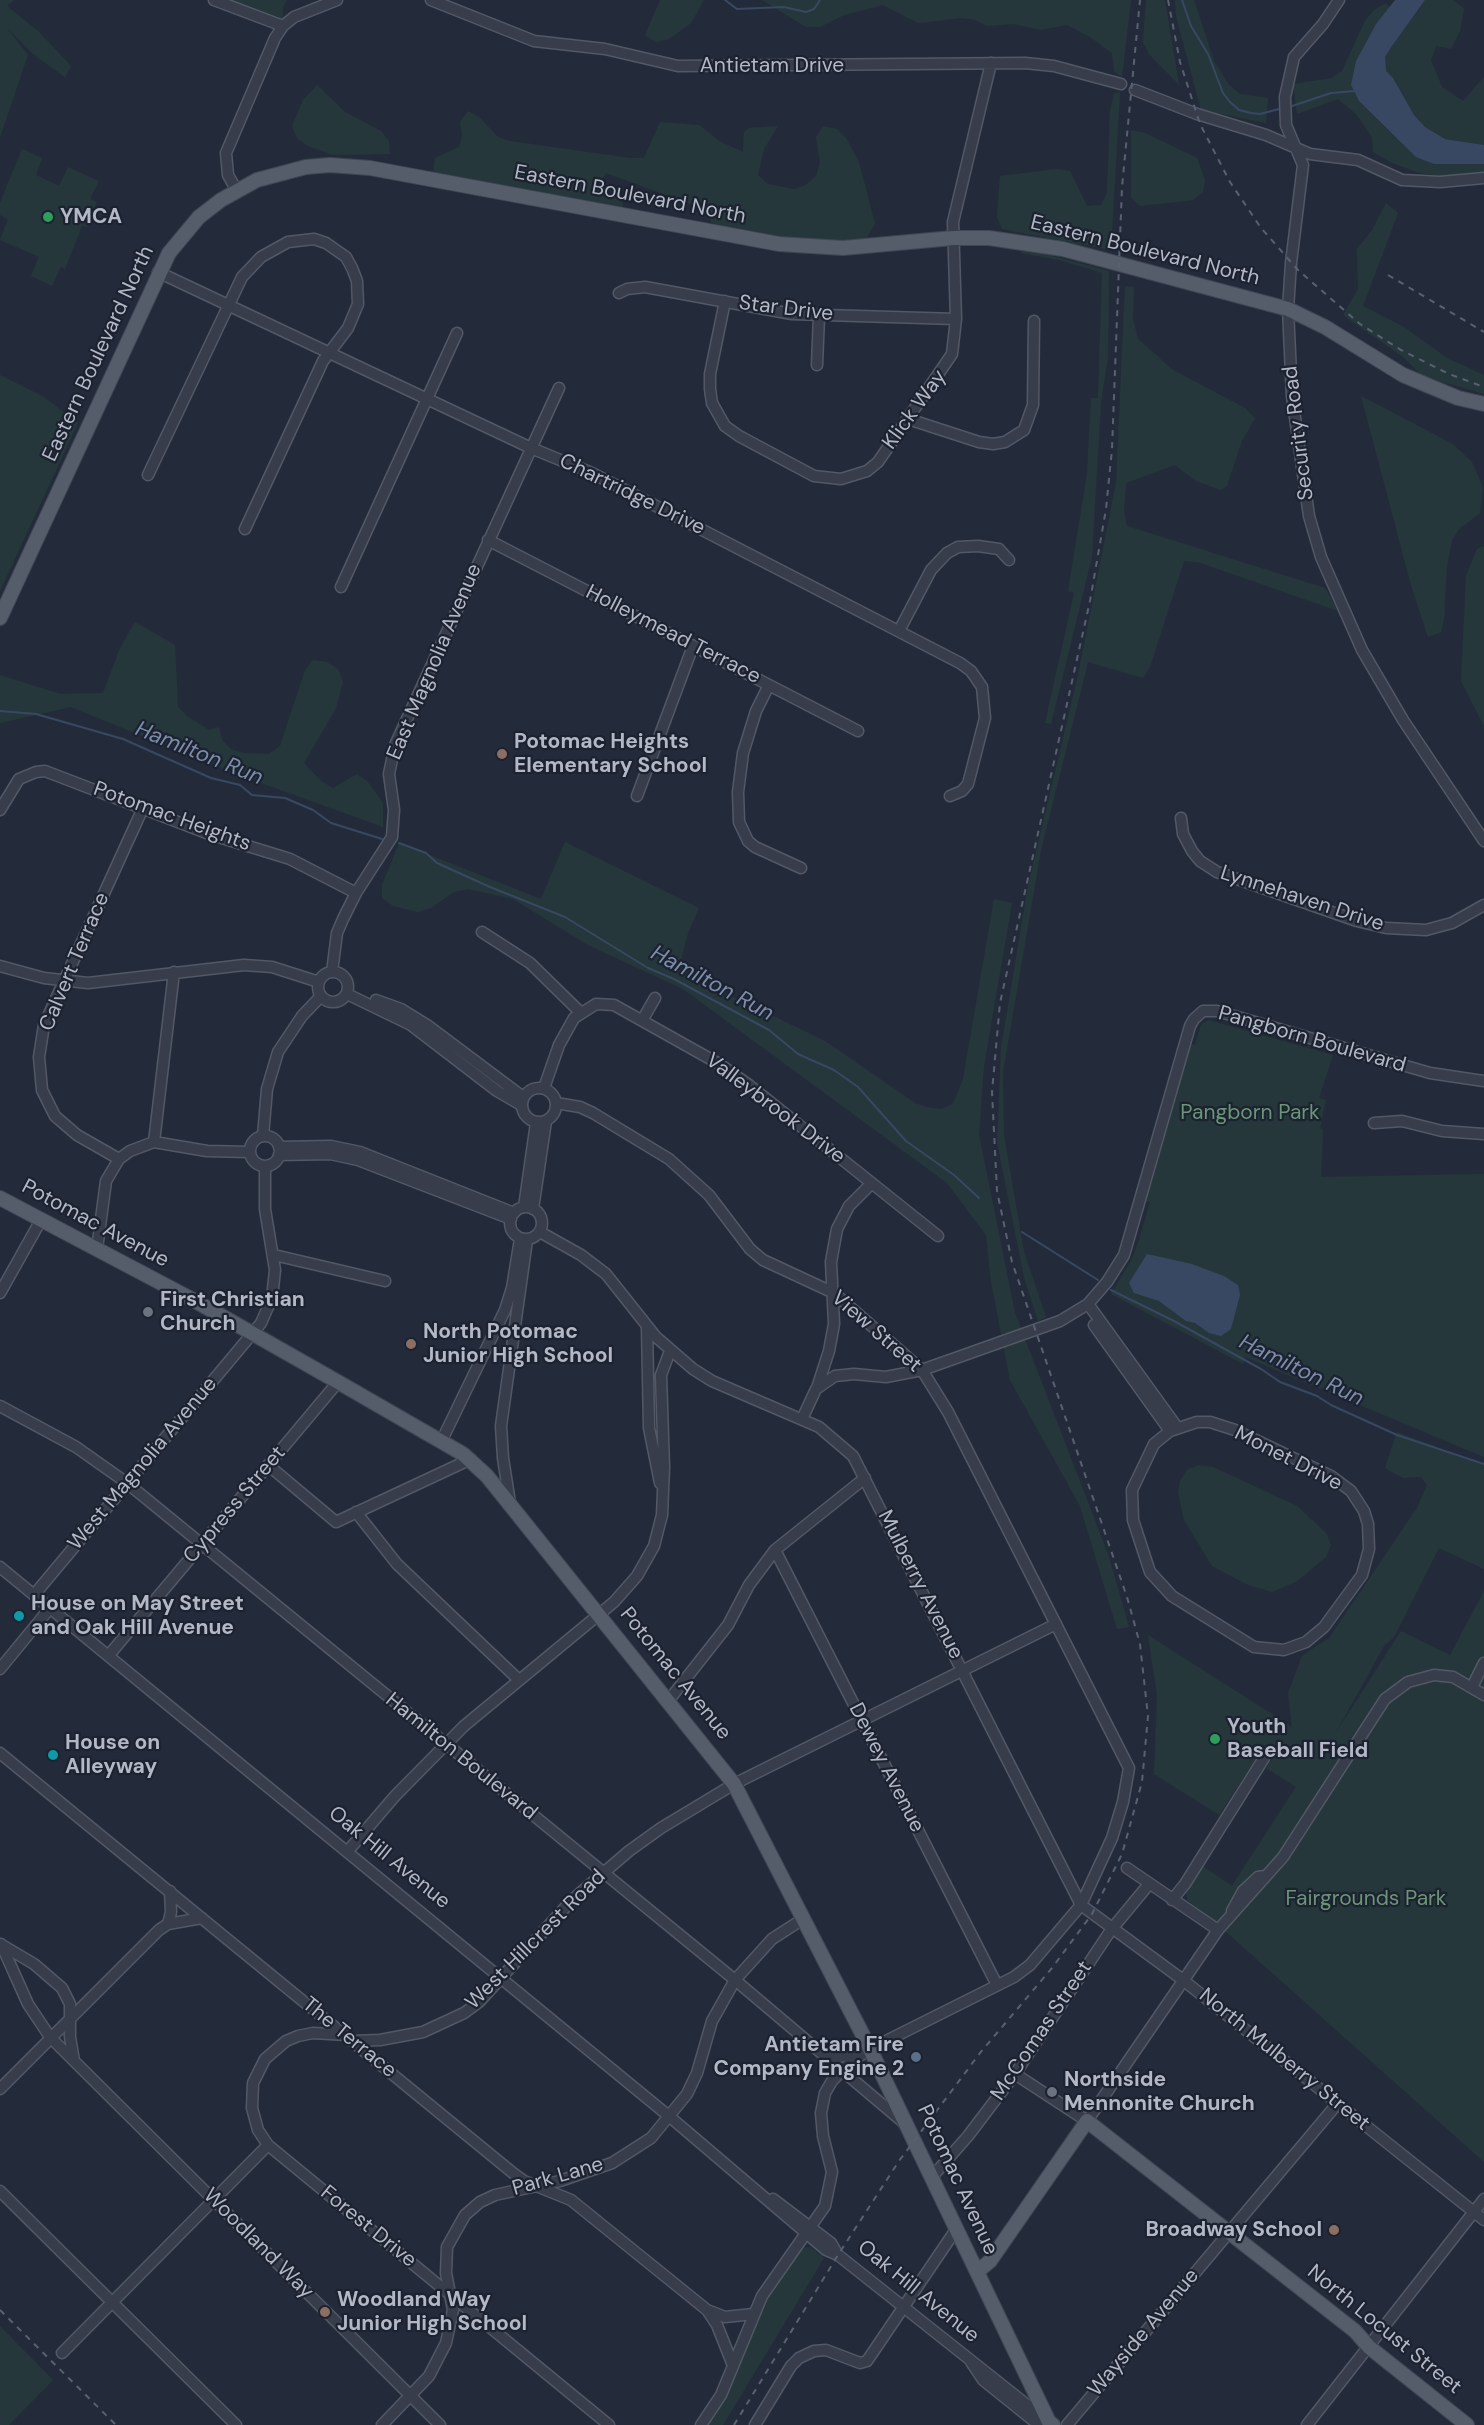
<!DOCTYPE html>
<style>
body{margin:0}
canvas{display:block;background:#232b3a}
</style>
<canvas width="1484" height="2425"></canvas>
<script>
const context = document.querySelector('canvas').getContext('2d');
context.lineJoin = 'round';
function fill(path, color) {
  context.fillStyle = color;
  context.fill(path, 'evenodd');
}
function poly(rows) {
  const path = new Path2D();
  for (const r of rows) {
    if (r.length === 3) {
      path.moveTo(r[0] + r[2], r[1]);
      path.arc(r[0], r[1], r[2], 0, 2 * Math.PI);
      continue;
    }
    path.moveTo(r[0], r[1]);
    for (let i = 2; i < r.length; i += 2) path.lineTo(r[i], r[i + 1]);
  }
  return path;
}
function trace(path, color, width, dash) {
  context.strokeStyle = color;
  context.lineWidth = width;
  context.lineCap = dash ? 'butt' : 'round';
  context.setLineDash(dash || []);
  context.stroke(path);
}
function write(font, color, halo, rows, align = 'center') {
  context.font = font + ' "DM Sans",sans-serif';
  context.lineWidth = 4.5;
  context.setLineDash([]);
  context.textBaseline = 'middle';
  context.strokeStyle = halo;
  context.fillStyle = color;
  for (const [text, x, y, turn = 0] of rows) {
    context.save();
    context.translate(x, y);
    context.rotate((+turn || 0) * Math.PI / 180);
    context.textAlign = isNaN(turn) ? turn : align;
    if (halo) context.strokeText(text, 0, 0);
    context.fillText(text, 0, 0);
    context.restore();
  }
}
fill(poly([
 [0,0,14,0,7,6,40,33,71,66,65,77,34,55,7,28,28,55,0,137],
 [226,0,287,0,283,7,283,20],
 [660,0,704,0,691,23,669,39,656,42,645,35],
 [762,0,1131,0,1122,77,1114,71,1112,53,1090,37,1067,25,1040,30,1014,24,987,26,975,20,962,18,918,23,883,5,844,15,820,27,806,27],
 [1146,0,1165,0,1179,85,1149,54,1143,42],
 [1175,0,1194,0,1214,61,1229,85,1240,94,1268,98,1266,123,1201,110,1176,16],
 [1425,0,1453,0,1464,9,1460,31,1451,49,1436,46,1431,60,1442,87,1463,101,1484,77,1484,145,1445,139,1425,127,1414,115,1393,78,1385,71,1385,57,1392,46],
 [1386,3,1390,8,1376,24,1356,61,1351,85,1359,101,1388,130,1434,164,1484,164,1484,174,1447,178,1416,172,1390,162,1373,152,1372,137,1356,114,1338,99,1297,114,1293,84,1332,78,1342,71,1365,21,1374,10],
 [317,85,345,112,381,131,389,141,390,154,333,155,308,146,297,138,292,126,303,100],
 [1120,92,1111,250,1002,229,997,217,1000,176,1057,169,1070,171,1087,206,1101,205,1107,193,1110,111,1114,94],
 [468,111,480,118,498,137,510,141,630,158,644,158,660,122,699,125,721,142,743,152,744,132,749,128,778,126,764,149,758,175,768,184,794,189,806,185,816,176,820,163,816,137,823,126,837,129,846,138,859,162,875,224,867,237,856,244,726,233,711,222,707,210,606,173,599,184,608,194,621,196,624,210,601,209,433,173,435,158,459,147,462,135,460,122],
 [1131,130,1145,133,1197,158,1205,180,1203,192,1193,200,1140,206,1131,197],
 [22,149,42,158,36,175,59,186,68,167,99,181,90,199,97,202,87,227,82,226,65,269,61,267,52,286,31,276,39,257,0,240,8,219,0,215,0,203],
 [1386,203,1398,213,1363,306,1404,327,1447,358,1484,375,1484,394,1422,376,1403,357,1343,315,1358,289,1357,249,1372,230],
 [1026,249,1109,271,1108,357,1101,402,1092,557,1051,724,1045,723,1074,593,1068,591,1087,474,1091,398,1098,398,1102,273,1059,260,1020,253],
 [1125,286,1134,287,1133,319,1138,339,1173,370,1245,408,1255,418,1242,441,1227,486,1221,490,1196,481,1175,465,1126,483,1124,511,1127,526,1325,588,1338,611,1198,562,1184,561,1150,667,1143,678,1088,662,1041,850,1003,1072,1004,1135,1024,1252,1046,1317,1038,1321,1024,1277,997,1142,1001,1048,1028,886,1078,675,1116,483],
 [0,375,44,397,78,423,0,591],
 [1361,396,1453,444,1472,462,1483,487,1480,513,1459,529,1452,540,1447,566,1444,619,1441,632,1428,637,1411,585],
 [1484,546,1484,726,1461,681,1466,576,1477,549],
 [135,622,175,645,178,707,187,716,209,730,219,727,222,740,231,749,243,753,269,754,280,746,305,670,313,660,327,662,338,669,343,682,336,708,304,763,321,781,333,788,357,774,368,782,383,803,383,827,231,772,71,707,0,723,0,675,60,694,103,693,120,648],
 [565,842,699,908,688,933,681,959,688,971,711,986,825,1041,915,1103,927,1107,941,1109,953,1104,963,1079,994,899,1012,903,984,1066,979,1135,1015,1313,1108,1554,1129,1627,1117,1629,1080,1506,1010,1380,991,1282,986,1235,947,1183,683,989,588,945,513,899,468,889,454,892,431,908,418,912,393,906,382,898,382,885,399,843,541,899],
 [1208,1020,1333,1055,1319,1098,1326,1100,1320,1128,1323,1129,1321,1177,1484,1174,1484,1457,1245,1357,1243,1364,1111,1294,1132,1259,1139,1240,1150,1202,1144,1201,1189,1045,1195,1045,1201,1025],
 [1397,1432,1484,1465,1484,1569,1439,1548,1394,1637,1384,1646,1335,1734,1401,1631,1450,1655,1484,1591,1484,2162,1224,1930,1187,1900,1186,1890,1202,1866,1232,1886,1296,1787,1266,1768,1272,1759,1260,1752,1219,1815,1154,1774,1157,1695,1148,1635,1292,1727,1288,1693,1302,1656,1329,1638,1417,1508,1427,1485,1421,1477,1403,1478,1385,1468],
 [1199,1465,1213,1467,1297,1506,1326,1533,1331,1545,1326,1557,1296,1582,1272,1592,1246,1584,1212,1566,1184,1520,1178,1492,1180,1481,1187,1470],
 [810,2247,824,2258,723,2425,708,2425,716,2414,762,2305,799,2248],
 [0,2326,53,2380,9,2425,0,2425]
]), '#25373b');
fill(poly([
 [1395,0,1425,0,1392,46,1385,57,1386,71,1393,78,1414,115,1425,127,1445,139,1484,145,1484,164,1434,164,1416,157,1359,101,1351,85,1356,61,1376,24],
 [1147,1254,1192,1264,1224,1276,1238,1285,1240,1295,1231,1329,1221,1336,1209,1333,1195,1323,1186,1321,1159,1301,1134,1293,1129,1283]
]), '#394862');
trace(poly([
 [725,0,737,9,784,7,806,12,814,9,820,0],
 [1182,0,1191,26,1208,54,1223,93,1230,102,1239,110,1251,113,1260,114,1283,108],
 [1289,107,1331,93,1355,91],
 [0,711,36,714,123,739,211,778,240,785,252,795,285,798,313,810,331,823,382,839],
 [399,843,426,853,437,863,490,887,565,917,648,968,674,979,769,1030,798,1054,834,1070,858,1087,906,1141,954,1175,979,1198],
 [1022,1232,1098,1280],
 [1111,1290,1174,1321,1261,1369,1280,1382,1317,1396,1331,1405,1397,1435,1484,1464]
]), '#394862', 2);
const minor = poly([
 [214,0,283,26],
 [431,0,534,41,605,49,678,66,1025,63,1054,66,1121,84],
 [1339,0,1323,24,1294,57,1285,97,1286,125,1303,165,1291,263,1288,309,1292,396,1309,516,1321,557,1362,650,1403,720,1484,841],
 [1135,90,1197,114,1266,135,1310,154,1358,160,1402,180,1440,182,1484,178],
 [237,191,228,175,226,153,275,38,283,26,294,17,337,0],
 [158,272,531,448,592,473,960,663,971,671,982,687,985,718,968,784,962,791,950,796],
 [619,293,627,289,645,287,792,314,956,319],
 [725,301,710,374,710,389,712,403,725,426,739,436,814,476,841,479,867,471,878,462,952,354,956,319,953,222,991,63],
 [817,365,819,316],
 [908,419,979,442,993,444,1005,442,1024,430,1033,405,1034,321],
 [148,475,242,277,261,257,288,242,314,239,326,243,346,257,352,268,357,281,358,304,348,328,323,361,245,529],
 [488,540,858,731],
 [341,587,457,333],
 [899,631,931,570,947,553,958,547,978,546,999,549,1009,560],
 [769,685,756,711,743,753,738,792,739,822,748,841,755,847,801,868],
 [637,796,693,646],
 [0,810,19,779,36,772,45,771,209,834,290,859,356,893],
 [1181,818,1183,834,1192,851,1200,861,1217,872,1357,921,1386,928,1426,930,1452,923,1484,905],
 [482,932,530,963,580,1012],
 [0,966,44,978,88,983,244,965,272,967,319,982],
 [333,987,15],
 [332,972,337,933,343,919,356,893,392,837,394,810,389,774,395,745,559,388],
 [347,994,411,1025,497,1091,521,1105],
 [376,1000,401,1009,427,1025,523,1097],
 [643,1019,655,998],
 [539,1105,17],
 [544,1088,559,1045,574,1018,596,1004,614,1005,721,1065,749,1085,938,1236],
 [556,1103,580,1107,593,1113,669,1159,709,1195,750,1249,763,1260,834,1293,922,1370,948,1412,1129,1768,1123,1802,1112,1838,1081,1905,1030,1965,1014,1977,870,2049,852,2061,832,2081,825,2093,821,2113,823,2136,832,2172,825,2206,762,2296,721,2395,701,2425],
 [1374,1123,1402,1121,1442,1131,1484,1134],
 [265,1151,15],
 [263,1136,267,1089,278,1052,302,1016,321,996],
 [154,1142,174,972],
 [279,1147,331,1146,360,1152,514,1213],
 [279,1155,330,1154,358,1160,511,1219],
 [119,1159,77,1135,55,1116,42,1090,39,1057,44,1025,143,808],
 [526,1223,16],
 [524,1207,536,1123],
 [533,1209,546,1121],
 [540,1232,581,1255,606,1274,656,1337,693,1369,712,1381,819,1427,853,1456,1081,1905,1183,1980,1484,2220],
 [97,1249,106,1181,119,1159,130,1151,154,1142,207,1151,250,1152],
 [274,1255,385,1281],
 [0,1293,41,1220],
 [1088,1304,1177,1427],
 [1094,1325,1170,1431],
 [647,1327,649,1428,660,1483],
 [817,1388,829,1351,834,1324,831,1262,837,1229,849,1206,872,1183],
 [0,1406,76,1447,127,1483,735,1980,903,2122],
 [803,1417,816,1389,835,1376,854,1374,886,1377,922,1370,1060,1321,1088,1304,1107,1282,1124,1255,1190,1026,1194,1019,1203,1011,1217,1011,1430,1073,1484,1081],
 [1197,1422,1210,1422,1235,1430,1331,1476,1351,1491,1364,1511,1368,1524,1369,1549,1362,1575,1324,1627,1306,1642,1284,1650,1254,1647,1172,1596,1150,1572,1133,1520,1132,1490,1154,1444,1170,1431,1197,1422],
 [441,1442,505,1310,512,1288,520,1239],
 [268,1465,336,1522,471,1459],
 [510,1503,503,1458,501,1426,527,1240],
 [356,1512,397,1564,519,1680],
 [775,1550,997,1985],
 [0,1567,670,2117,826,2250,838,2255,1046,2420],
 [34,1595,261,1323,272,1298,275,1270,265,1209,265,1166],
 [109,1655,338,1382],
 [0,1669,50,1608],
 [1472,1687,1484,1663],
 [669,1700,728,1625,749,1585,775,1550,865,1478],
 [0,1753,513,2173,524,2181,571,2200,707,2310,717,2325,732,2363],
 [347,1852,395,1796,464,1726,614,1602,637,1576,654,1546,662,1515,664,1467,661,1375,670,1351],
 [1127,1868,1218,1930],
 [1172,1900,1185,1884,1264,1758],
 [1232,1911,1243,1891,1258,1877,1265,1876],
 [168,1924,171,1912,170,1891],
 [1,1944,28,2004,50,2037,440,2425],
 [2,1945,34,1964,62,1988,70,2004,70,2037,74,2061],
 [346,2035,313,2033,298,2036,286,2041,265,2059,253,2083,252,2108,258,2130,268,2145,609,2425],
 [354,2041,380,2040,423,2032,464,2013,479,2002,572,1900,629,1851,661,1828,734,1784,1056,1624],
 [827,2055,839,2057,861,2051],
 [1015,2074,1087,2121,1218,1930,1283,1857,1385,1699,1408,1682,1434,1675,1453,1677,1484,1695],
 [0,2089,159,1930,168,1924,202,1918],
 [932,2177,968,2136,1015,2074,1111,1930,1149,1884],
 [0,2191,236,2425],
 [773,2199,831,2243,838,2255],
 [707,2310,725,2317,753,2314],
 [62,2353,268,2145],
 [971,2362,983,2380,1039,2425],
 [382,2425,429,2376,446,2343,453,2310,446,2273,447,2247,465,2215,480,2202,495,2195,560,2181,612,2163,651,2138,687,2094,697,2073,712,2021,735,1980,772,1939,803,1919],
 [755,2425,791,2366,799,2358,814,2351,826,2350,860,2363,867,2361,957,2228],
 [1067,2425,1338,2103],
 [1307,2425,1484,2199]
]);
const major = poly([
 [0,618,169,253,199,217,221,200,257,180,306,167,330,165,370,168,779,244,843,248,953,238,989,238,1063,249,1288,309,1325,327,1403,375,1458,398,1484,404],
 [0,1198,197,1302,338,1382,463,1454,487,1476,734,1784,870,2049,1049,2422,1053,2425],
 [977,2272,990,2261,1087,2121,1355,2331,1369,2347,1467,2425]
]);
trace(minor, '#525865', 13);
trace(major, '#404653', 16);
trace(minor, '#373d4a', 10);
trace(major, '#555c6a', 14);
trace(poly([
 [1168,0,1180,62,1200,124,1230,182,1261,228,1298,270,1360,324,1401,350,1449,374,1484,387],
 [1388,275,1484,332],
 [0,2310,116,2425],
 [734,2425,838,2255,899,2161,980,2053,1052,1968,1092,1914,1122,1854,1142,1782,1148,1716,1140,1644,1127,1597,1012,1262,997,1191,992,1092,1000,1003,1090,601,1106,509,1112,449,1122,187,1140,0]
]), '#596171', 2, [6, 6]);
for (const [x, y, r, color] of [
 [48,217,6,"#2e9e5b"],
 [502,754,6,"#8d6e63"],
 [148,1312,6,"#6b7280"],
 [411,1344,6,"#8d6e63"],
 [19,1616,6,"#0f9aa8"],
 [1215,1739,6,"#2e9e5b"],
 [53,1755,6,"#0f9aa8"],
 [916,2057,6,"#5c6f8a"],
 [1052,2092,6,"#6b7280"],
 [1334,2230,6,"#8d6e63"],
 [325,2312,6,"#8d6e63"]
]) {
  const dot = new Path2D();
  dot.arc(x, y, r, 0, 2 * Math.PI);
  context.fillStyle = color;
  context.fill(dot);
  trace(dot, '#1c222f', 2);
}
write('21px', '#b2b8c6', '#1c222f', [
 ["Antietam Drive",772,66],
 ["Eastern Boulevard North",630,195,11],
 ["Eastern Boulevard North",1145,251,14],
 ["Star Drive",786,309,7],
 ["Eastern Boulevard North",99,354,-65],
 ["Klick Way",915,410,-54],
 ["Security Road",1299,433,-97],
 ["Chartridge Drive",632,495,26],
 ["Holleymead Terrace",673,635,27],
 ["East Magnolia Avenue",435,662,-67],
 ["Potomac Heights",172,817,20],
 ["Lynnehaven Drive",1302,899,18],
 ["Calvert Terrace",75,962,-67],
 ["Pangborn Boulevard",1312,1040,16],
 ["Valleybrook Drive",775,1109,37],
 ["Potomac Avenue",95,1224,28],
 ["View Street",876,1332,41],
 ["Monet Drive",1288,1459,27],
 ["West Magnolia Avenue",143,1464,-50],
 ["Cypress Street",235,1505,-50],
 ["Mulberry Avenue",920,1585,63],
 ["Potomac Avenue",675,1674,51],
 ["Hamilton Boulevard",461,1757,39],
 ["Dewey Avenue",886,1768,63],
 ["Oak Hill Avenue",389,1858,39],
 ["West Hillcrest Road",536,1940,-45],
 ["McComas Street",1042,2031,-56],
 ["The Terrace",349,2038,39],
 ["North Mulberry Street",1284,2060,39],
 ["Park Lane",558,2177,-16],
 ["Potomac Avenue",957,2180,65],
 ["Forest Drive",368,2227,39],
 ["Woodland Way",258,2244,45],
 ["Oak Hill Avenue",918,2292,39],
 ["North Locust Street",1384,2330,39],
 ["Wayside Avenue",1144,2333,-50]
]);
write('bold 21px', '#b2b8c6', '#1c222f', [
 ["YMCA",60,217],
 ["Potomac Heights",514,742],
 ["Elementary School",514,766],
 ["First Christian",160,1300],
 ["Church",160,1324],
 ["North Potomac",423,1332],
 ["Junior High School",423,1356],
 ["House on May Street",31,1604],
 ["and Oak Hill Avenue",31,1628],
 ["Youth",1227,1727],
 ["Baseball Field",1227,1751],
 ["House on",65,1743],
 ["Alleyway",65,1767],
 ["Antietam Fire",904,2045,"right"],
 ["Company Engine 2",904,2069,"right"],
 ["Northside",1064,2080],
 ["Mennonite Church",1064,2104],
 ["Broadway School",1322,2230,"right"],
 ["Woodland Way",337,2300],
 ["Junior High School",337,2324]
], 'left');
write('21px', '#6a9677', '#1c222f', [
 ["Pangborn Park",1250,1113],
 ["Fairgrounds Park",1366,1899]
]);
write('italic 22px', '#7c8dac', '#1c222f', [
 ["Hamilton Run",199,754,22],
 ["Hamilton Run",712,984,28],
 ["Hamilton Run",1301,1371,26]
]);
</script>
